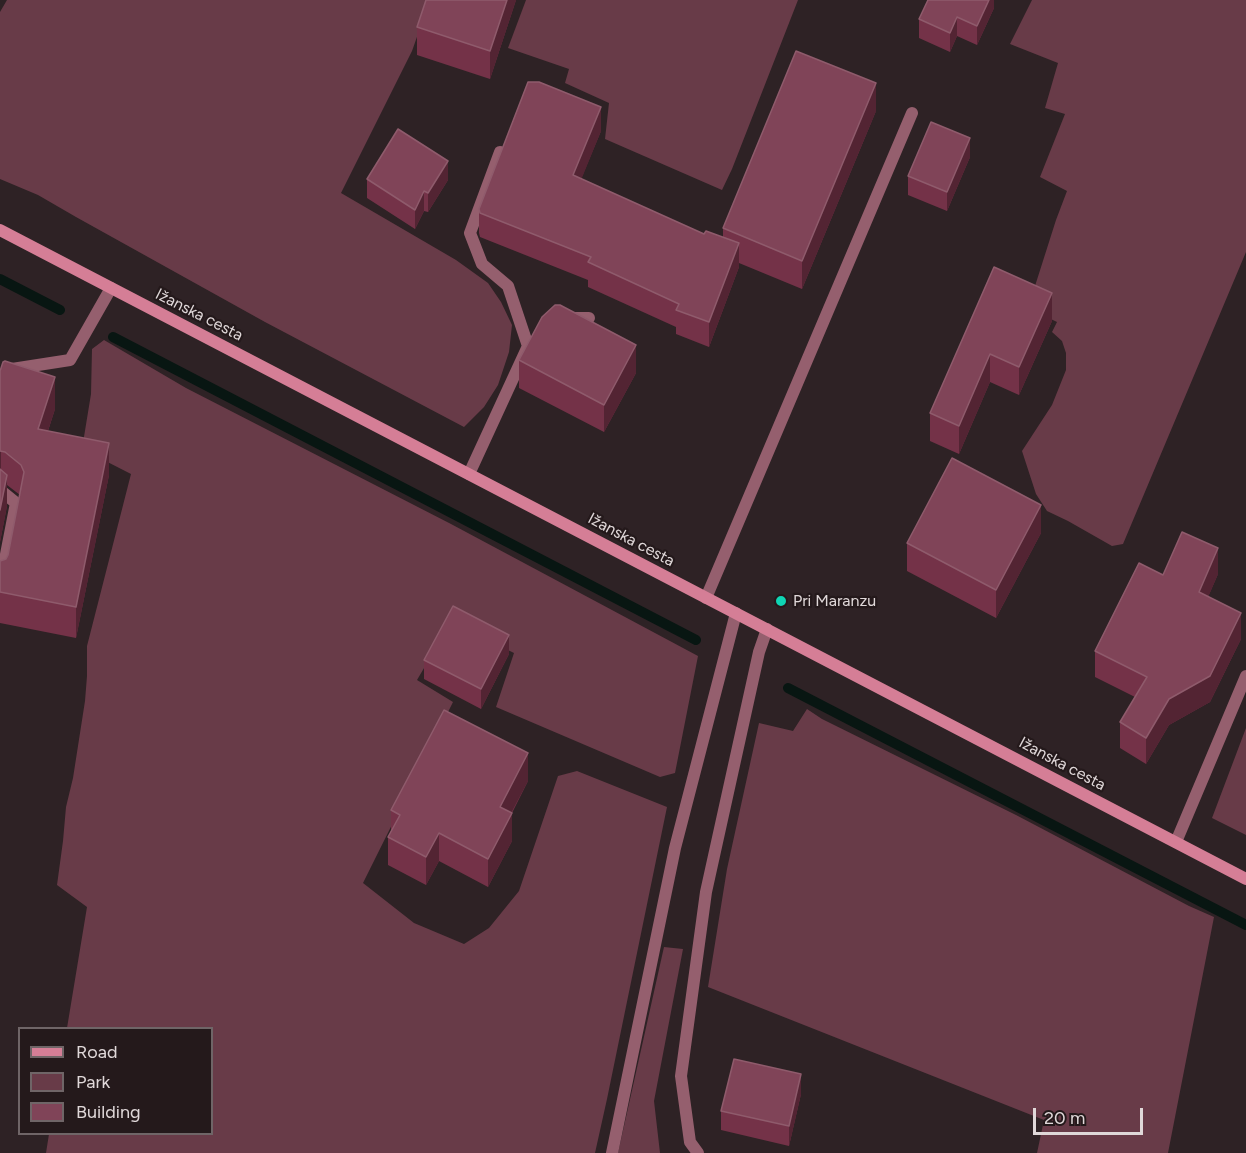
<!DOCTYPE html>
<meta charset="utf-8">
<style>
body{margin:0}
#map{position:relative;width:1246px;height:1153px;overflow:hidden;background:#2e2225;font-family:Figtree,sans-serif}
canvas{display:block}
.legend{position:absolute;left:18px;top:1027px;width:195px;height:108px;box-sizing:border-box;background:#24191b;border:2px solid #6f6567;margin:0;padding:8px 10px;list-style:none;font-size:18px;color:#e0d8d9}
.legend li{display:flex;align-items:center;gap:12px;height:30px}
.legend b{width:30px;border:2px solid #6f6567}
.scale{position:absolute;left:1033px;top:1108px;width:110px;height:27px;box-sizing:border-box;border:3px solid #e0d8d9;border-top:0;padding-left:8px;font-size:18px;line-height:21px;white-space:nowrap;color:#e0d8d9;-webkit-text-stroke:4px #24191b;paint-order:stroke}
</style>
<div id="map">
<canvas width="1246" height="1153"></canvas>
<ul class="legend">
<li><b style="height:8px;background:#d57e96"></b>Road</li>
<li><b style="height:16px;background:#683b48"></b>Park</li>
<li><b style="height:16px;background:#804458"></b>Building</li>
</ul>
<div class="scale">20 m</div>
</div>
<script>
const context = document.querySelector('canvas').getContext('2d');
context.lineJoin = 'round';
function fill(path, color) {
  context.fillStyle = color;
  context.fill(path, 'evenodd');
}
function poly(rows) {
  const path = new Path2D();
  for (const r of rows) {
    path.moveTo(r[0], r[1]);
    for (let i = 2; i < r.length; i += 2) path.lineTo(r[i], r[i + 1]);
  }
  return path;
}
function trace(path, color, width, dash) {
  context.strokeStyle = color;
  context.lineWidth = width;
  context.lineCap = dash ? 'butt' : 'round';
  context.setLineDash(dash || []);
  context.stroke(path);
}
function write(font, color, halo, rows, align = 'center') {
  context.font = font + ' Figtree,sans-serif';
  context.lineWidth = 4.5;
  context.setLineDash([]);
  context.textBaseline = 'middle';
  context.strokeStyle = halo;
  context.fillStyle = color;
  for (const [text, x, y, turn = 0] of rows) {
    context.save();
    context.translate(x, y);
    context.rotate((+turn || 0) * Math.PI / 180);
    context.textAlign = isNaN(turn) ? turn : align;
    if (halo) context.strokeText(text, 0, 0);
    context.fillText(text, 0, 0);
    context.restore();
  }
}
fill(poly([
 [7,0,430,0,412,51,341,193,456,260,488,283,501,302,512,325,509,352,498,385,484,407,464,427,265,322,76,217,38,195,0,179,0,12],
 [526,0,798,0,732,169,722,190,605,139,609,103,565,83,569,69,508,48],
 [1032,0,1246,0,1246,252,1123,544,1112,546,1068,521,1047,511,1036,494,1022,451,1052,405,1066,370,1066,353,1062,341,1052,332,1057,322,1028,308,1056,220,1067,191,1040,177,1065,114,1045,108,1058,63,1010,44],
 [104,340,186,388,451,524,698,656,675,773,660,777,496,707,514,653,451,622,417,680,453,702,363,883,414,923,464,944,489,928,519,891,558,776,577,771,667,807,607,1099,595,1153,46,1153,49,1134,212,1134,212,1028,67,1028,87,907,57,885,63,841,66,807,73,778,85,701,87,676,87,646,131,474,82,449,91,394,92,349],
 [807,709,822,719,1016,815,1189,906,1214,917,1168,1153,1037,1153,1044,1120,708,987,727,869,759,723,793,731],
 [1246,728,1246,835,1212,818],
 [664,947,683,949,654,1101,660,1153,618,1153]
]), '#683b48');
trace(poly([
 [0,279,60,310],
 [113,337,696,640],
 [788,688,1246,925]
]), '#081612', 10);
trace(poly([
 [569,318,589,318],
 [0,386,12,369,70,360,111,288],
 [469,474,528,346,508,286,482,264,470,233,500,152],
 [0,490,16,503,0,585],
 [706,598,912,113],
 [1176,842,1246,676],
 [612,1153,675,848,736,613],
 [698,1153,690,1142,681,1076,706,892,759,652,767,629]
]), '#955f6e', 12);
trace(poly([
 [0,230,1246,879]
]), '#d57e96', 12);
fill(poly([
 [516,0,490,79,417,55,417,27],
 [994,0,994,8,977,45,957,36,950,52,919,38,919,19],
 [876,111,802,289,739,263,739,267,709,347,676,334,676,327,588,287,588,280,480,237,479,233,479,209,601,131,581,179,704,234,723,237,723,228],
 [970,157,947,211,908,195,908,176],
 [367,179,448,180,428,212,424,211,415,229,367,198],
 [994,267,1052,321,1019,395,990,382,959,454,930,441,930,413],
 [519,360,636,373,604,432,519,388],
 [0,371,55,409,48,431,109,475,76,638,0,623,0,561,6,559,8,555,20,495,7,485,7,506,0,542],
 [1041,533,996,618,907,571,907,543],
 [1218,574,1208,597,1241,639,1210,702,1169,725,1146,764,1120,748,1120,722,1135,697,1095,677,1095,651],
 [509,654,481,709,424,679,424,660],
 [528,781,512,813,512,841,488,887,439,861,426,885,388,865,388,837,391,831,391,810],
 [801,1094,789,1146,721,1130,721,1111]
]), '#743248');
fill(poly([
 [507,0,516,0,490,79,490,51],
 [989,0,994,0,994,8,977,45,977,26],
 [957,17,957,36,950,52,950,33],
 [876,83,876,111,802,289,802,261],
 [601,107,601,131,573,200,573,175],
 [970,138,970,157,947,211,947,192],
 [448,161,448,180,428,212,428,193],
 [424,191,424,211,415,229,415,210],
 [739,243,739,267,709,347,709,322],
 [1052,293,1052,321,1019,395,1019,367],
 [636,345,636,373,604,432,604,405],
 [990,354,990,382,959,454,959,426],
 [55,377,55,409,38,461,38,429],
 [109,443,109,475,76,638,76,607],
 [1,450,1,482,0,482,0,451],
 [7,475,7,506,0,542,0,510],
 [1041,505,1041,533,996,618,996,590],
 [1218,548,1218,574,1199,618,1199,592],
 [1241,613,1241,639,1210,702,1169,725,1146,764,1146,738,1169,699],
 [509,635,509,654,481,709,481,689],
 [528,753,528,781,500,834,500,807],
 [512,813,512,841,488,887,488,859],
 [439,833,439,861,426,885,426,857],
 [801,1074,801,1094,789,1146,789,1126]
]), '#532433');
const building = poly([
 [426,0,507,0,490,51,417,27,426,0],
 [928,0,989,0,977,26,957,17,950,33,919,19,928,0],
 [796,51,876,83,802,261,723,228,796,51],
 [528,82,539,82,601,107,573,175,704,234,706,231,739,243,709,322,676,310,679,304,588,262,591,257,480,213,479,209,528,82],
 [931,122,970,138,947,192,908,176,931,122],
 [398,129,448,161,428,193,424,191,415,210,367,179,398,129],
 [994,267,1052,293,1019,367,990,354,959,426,930,413,994,267],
 [555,305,560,305,636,345,604,405,519,360,542,317,555,305],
 [5,361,55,377,38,429,109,443,76,607,0,592,0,561,6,559,8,555,24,472,21,465,5,452,0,451,0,371,3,362,5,361],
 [952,458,1041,505,996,590,907,543,952,458],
 [0,469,7,475,0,510,0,469],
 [1182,532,1218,548,1199,592,1241,613,1210,676,1169,699,1146,738,1120,722,1147,677,1095,651,1139,563,1163,575,1182,532],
 [453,606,509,635,481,689,424,660,453,606],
 [444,710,528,753,500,807,512,813,488,859,439,833,426,857,388,837,400,815,391,810,444,710],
 [734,1059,801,1074,789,1126,721,1111,734,1059]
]);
fill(building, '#804458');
trace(building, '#8f5b6c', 1.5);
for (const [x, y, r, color] of [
 [781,601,6,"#0fd5b4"]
]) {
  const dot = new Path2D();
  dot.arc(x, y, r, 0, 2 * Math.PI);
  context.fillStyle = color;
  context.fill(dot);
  trace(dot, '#24191b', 2);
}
write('16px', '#e0d8d9', '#24191b', [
 ["Ižanska cesta",199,315,27],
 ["Ižanska cesta",631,540,28],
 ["Ižanska cesta",1062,764,28]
]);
write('16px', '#e0d8d9', '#24191b', [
 ["Pri Maranzu",793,601]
], 'left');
</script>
